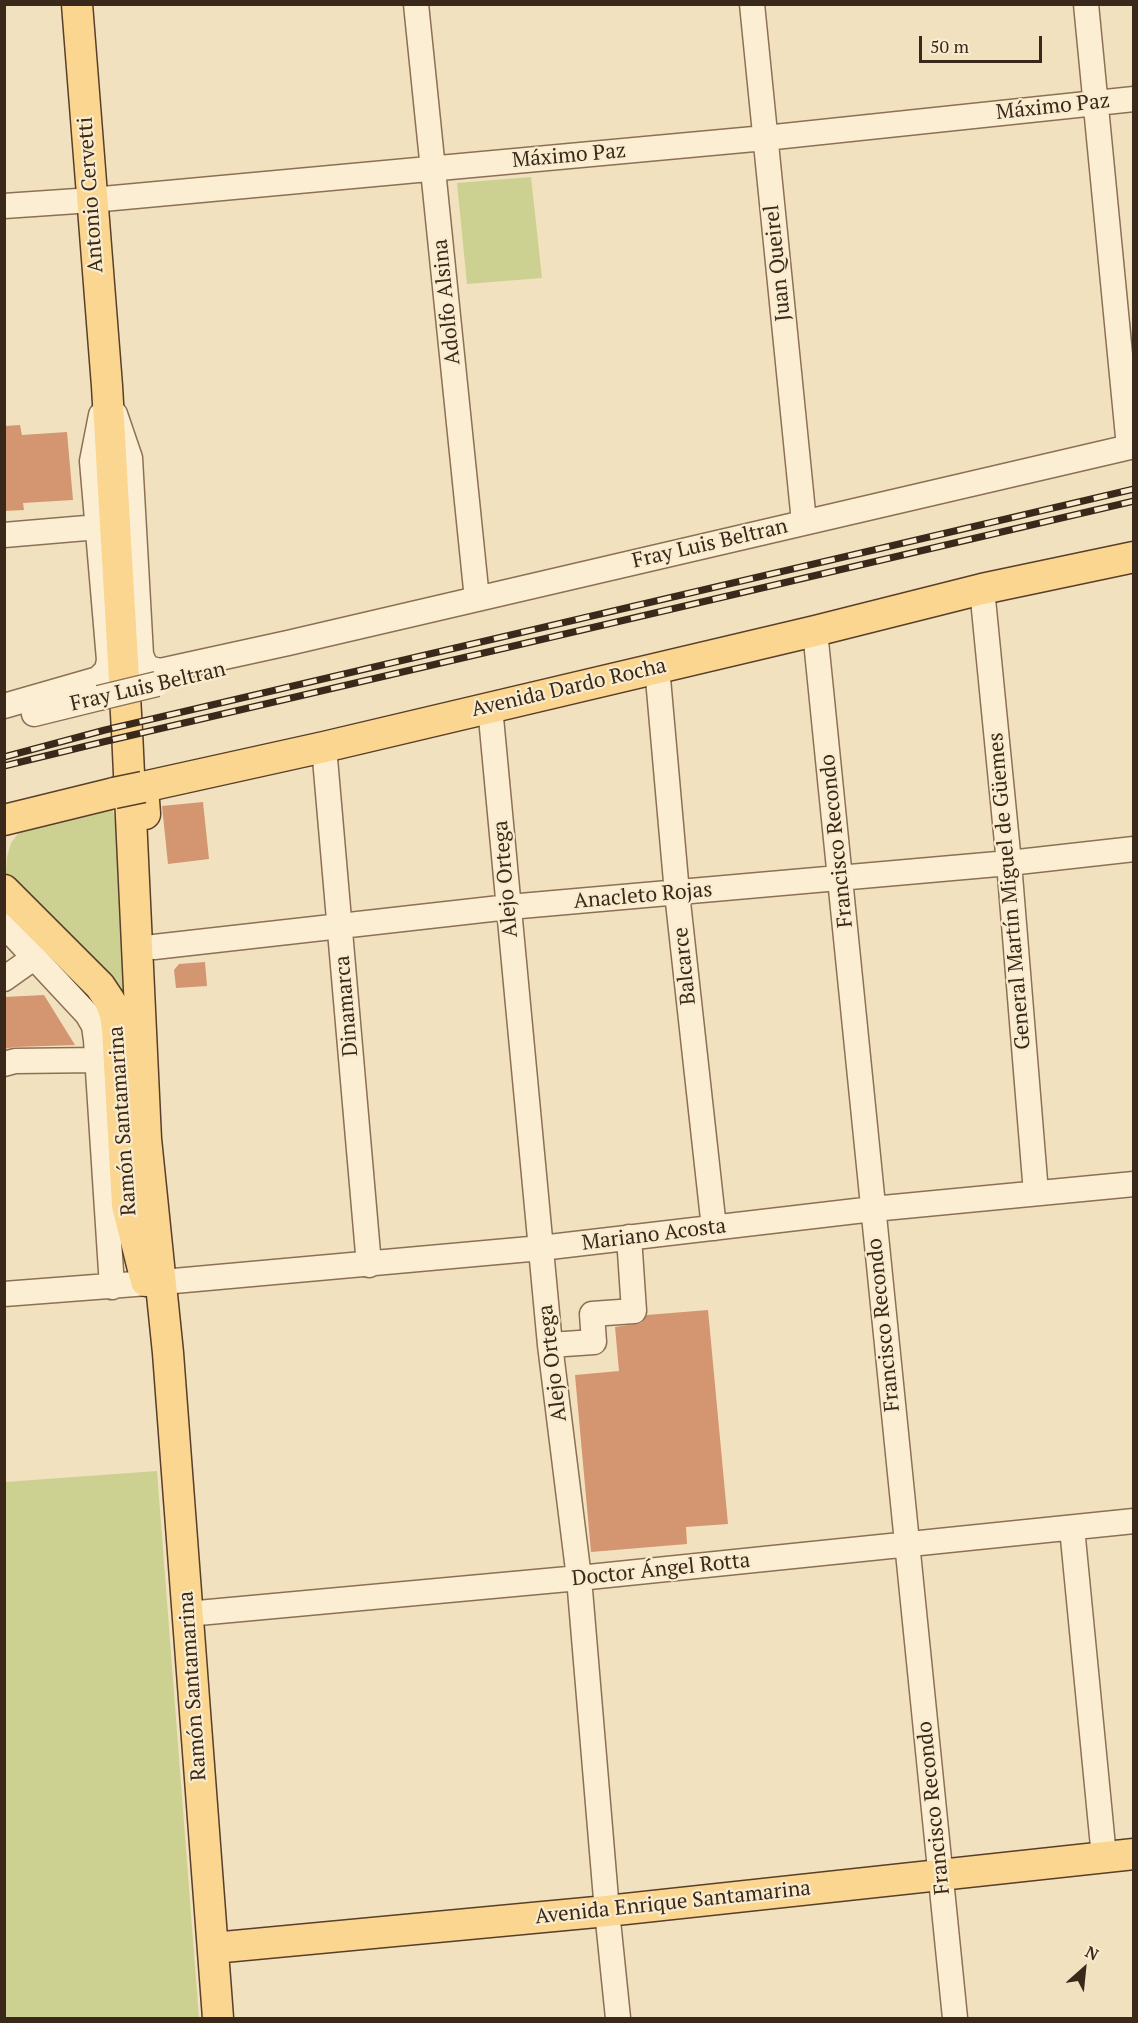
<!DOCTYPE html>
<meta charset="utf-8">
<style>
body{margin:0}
#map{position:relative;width:1138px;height:2023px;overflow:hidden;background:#f2e1be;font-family:"PT Serif",serif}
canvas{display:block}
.frame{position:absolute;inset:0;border:6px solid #3a291b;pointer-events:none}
.north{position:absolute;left:1054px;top:1939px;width:60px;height:60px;-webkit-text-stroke:4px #f9ebce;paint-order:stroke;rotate:27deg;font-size:16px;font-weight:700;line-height:24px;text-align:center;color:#3a291b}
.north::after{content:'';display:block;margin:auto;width:21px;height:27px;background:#3a291b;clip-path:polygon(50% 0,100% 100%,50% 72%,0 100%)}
.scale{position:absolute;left:919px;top:36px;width:123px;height:27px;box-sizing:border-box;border:3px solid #3a291b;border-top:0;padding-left:8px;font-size:18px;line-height:21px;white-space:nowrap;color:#3a291b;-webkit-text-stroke:4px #f9ebce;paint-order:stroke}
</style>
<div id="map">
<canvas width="1138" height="2023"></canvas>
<div class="frame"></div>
<div class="north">N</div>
<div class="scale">50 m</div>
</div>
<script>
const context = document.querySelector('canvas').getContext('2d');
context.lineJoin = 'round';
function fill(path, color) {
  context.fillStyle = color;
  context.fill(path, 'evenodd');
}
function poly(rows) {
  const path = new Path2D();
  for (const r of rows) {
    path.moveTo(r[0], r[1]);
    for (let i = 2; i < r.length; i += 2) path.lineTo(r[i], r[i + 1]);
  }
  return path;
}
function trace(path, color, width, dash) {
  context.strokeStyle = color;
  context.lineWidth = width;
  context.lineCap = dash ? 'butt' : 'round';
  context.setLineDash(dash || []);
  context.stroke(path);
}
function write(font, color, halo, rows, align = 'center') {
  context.font = font + ' "PT Serif",serif';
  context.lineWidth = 4.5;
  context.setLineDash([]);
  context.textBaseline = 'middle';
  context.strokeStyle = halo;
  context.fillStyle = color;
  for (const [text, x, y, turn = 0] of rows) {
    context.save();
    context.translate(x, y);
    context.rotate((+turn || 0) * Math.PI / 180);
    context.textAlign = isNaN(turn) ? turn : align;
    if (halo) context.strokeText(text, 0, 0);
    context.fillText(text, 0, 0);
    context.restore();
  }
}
fill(poly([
 [531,177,542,278,467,284,457,183],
 [112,808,115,819,133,1034,10,884,6,872,7,857,11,843,23,827],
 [157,1471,199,2018,5,2018,5,1482]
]), '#ccd191');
fill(poly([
 [20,425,22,435,67,432,73,500,23,503,24,510,4,511,4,426],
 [203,802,209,859,168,864,162,806],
 [205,962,207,986,176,988,174,970,179,964],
 [44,995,75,1045,15,1047,4,1049,4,997],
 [708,1310,728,1524,686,1527,687,1544,591,1552,575,1375,619,1371,615,1327,641,1323,647,1315]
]), '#d49670');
const minor = poly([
 [416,4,477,599],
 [752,4,804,522],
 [1086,4,1129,447],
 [4,206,92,200,765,138,1134,99],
 [115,414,130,458,141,655,144,662,148,668,160,671,288,643,1134,446],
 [4,535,98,527],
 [982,589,1009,863,1036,1193],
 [815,631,955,2018],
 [657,667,677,893,714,1228],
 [4,706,98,679,107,670,109,660,92,461,101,415],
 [490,707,550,1345,579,1578,607,1911,618,2018],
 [34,714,99,698],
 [324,747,369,1265],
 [4,925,87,1014,94,1026,96,1040,112,1287],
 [154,947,509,907,1009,863,1134,849],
 [4,979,35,957],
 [4,1064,15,1061,98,1060],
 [174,1281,541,1248,873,1209,1134,1184],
 [4,1294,161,1282],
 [550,1345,594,1342,592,1314,634,1311,629,1237],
 [1072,1528,1104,1857],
 [187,1614,579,1578,1134,1521]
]);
const major = poly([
 [77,4,107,386,127,731,146,1139,168,1353,218,2018],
 [145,814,143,787,324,747,815,631,982,589,1134,557],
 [4,820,114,793],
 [4,890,100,986,110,1001,115,1014,117,1029,127,1205,146,1281],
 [213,1948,607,1911,1134,1854]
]);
trace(minor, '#8c7055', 27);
trace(major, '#593e2a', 33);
trace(minor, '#fceed2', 24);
trace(major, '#fad691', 30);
const rail = poly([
 [4,757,105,730,1134,489],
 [4,766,107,741,1134,501]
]);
trace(rail, '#3a291b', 7);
trace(rail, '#f9ebce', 4.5, [14]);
const minorBridge = poly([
 [99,698,157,684]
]);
const majorBridge = poly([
 [114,793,143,787]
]);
trace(minorBridge, '#8c7055', 27, []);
trace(majorBridge, '#593e2a', 33, []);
trace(minorBridge, '#fceed2', 24);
trace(majorBridge, '#fad691', 30);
write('21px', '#3a291b', '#f9ebce', [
 ["Máximo Paz",1053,107,-6],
 ["Máximo Paz",569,156,-5],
 ["Antonio Cervetti",91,195,-94],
 ["Juan Queirel",778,263,-96],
 ["Adolfo Alsina",447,302,-96],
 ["Fray Luis Beltran",710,544,-13],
 ["Fray Luis Beltran",148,687,-13],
 ["Avenida Dardo Rocha",569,688,-13],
 ["Francisco Recondo",837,841,-96],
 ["Alejo Ortega",506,879,-95],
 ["General Martín Miguel de Güemes",1010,891,-95],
 ["Anacleto Rojas",643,896,-5],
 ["Balcarce",685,966,-96],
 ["Dinamarca",347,1006,-95],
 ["Ramón Santamarina",123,1121,-94],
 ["Mariano Acosta",654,1235,-7],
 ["Francisco Recondo",884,1325,-96],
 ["Alejo Ortega",553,1363,-97],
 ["Doctor Ángel Rotta",661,1570,-6],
 ["Ramón Santamarina",193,1686,-94],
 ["Francisco Recondo",934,1808,-96],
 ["Avenida Enrique Santamarina",673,1903,-6]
]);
</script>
